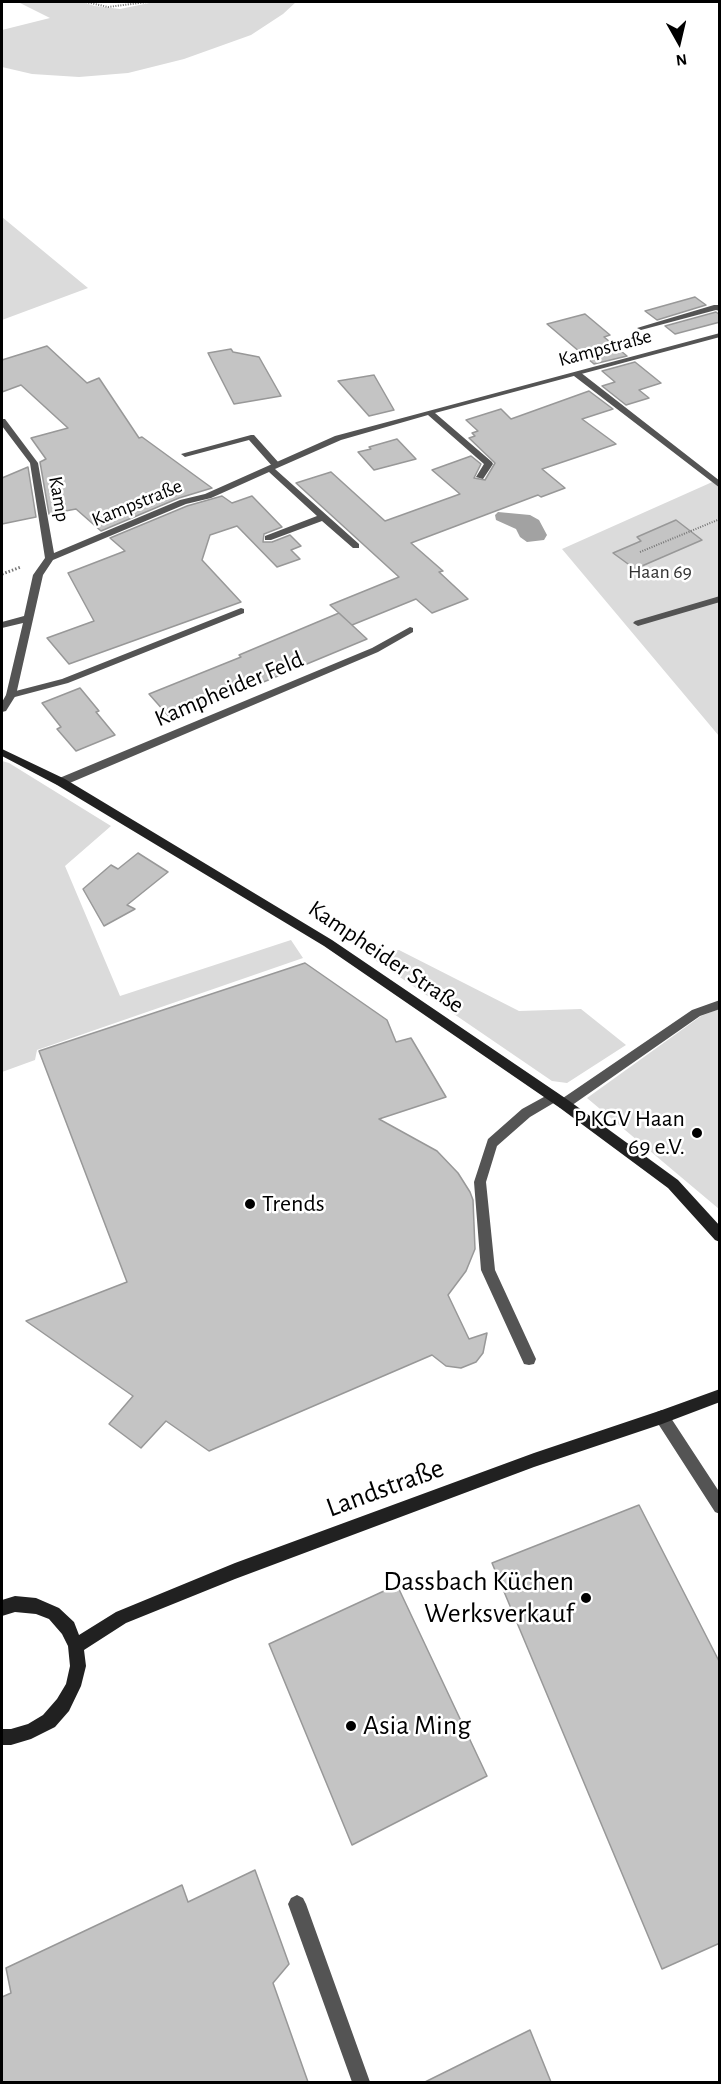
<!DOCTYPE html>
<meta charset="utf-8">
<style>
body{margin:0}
#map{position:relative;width:721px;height:2084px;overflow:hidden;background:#fff;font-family:"Alegreya Sans",sans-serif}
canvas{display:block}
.frame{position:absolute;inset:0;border:3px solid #000;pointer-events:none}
.north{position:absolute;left:649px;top:12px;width:60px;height:60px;-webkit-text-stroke:4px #fff;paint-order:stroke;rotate:172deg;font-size:16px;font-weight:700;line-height:24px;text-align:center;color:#000}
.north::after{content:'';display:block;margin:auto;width:21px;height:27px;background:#000;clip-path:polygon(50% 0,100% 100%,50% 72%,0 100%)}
</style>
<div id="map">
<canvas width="721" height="2084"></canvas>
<div class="frame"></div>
<div class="north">N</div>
</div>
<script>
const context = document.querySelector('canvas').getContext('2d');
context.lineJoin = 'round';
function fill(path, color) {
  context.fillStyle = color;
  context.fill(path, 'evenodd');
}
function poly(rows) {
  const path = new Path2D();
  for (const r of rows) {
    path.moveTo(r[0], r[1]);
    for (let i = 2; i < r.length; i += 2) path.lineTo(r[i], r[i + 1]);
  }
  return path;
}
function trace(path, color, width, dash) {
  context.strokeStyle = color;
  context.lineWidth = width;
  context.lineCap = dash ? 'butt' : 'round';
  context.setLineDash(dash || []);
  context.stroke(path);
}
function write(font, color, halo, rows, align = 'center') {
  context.font = font + ' "Alegreya Sans",sans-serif';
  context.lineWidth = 5;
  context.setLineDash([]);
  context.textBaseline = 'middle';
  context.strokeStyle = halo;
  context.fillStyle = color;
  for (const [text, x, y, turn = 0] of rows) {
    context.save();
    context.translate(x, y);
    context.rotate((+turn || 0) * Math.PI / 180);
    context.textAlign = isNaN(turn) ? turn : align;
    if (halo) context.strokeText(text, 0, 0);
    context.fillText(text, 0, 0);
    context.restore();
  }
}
fill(poly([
 [18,2,82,2,95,6,120,9,154,2,296,2,283,14,251,35,184,59,128,73,79,77,32,74,2,67,2,30,50,18],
 [2,217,88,288,2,320],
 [719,479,719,736,562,549],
 [2,761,9,763,111,826,65,866,120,996,291,940,303,958,37,1050,35,1060,2,1072],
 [399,950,519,1011,581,1009,626,1045,567,1083,552,1081,369,956],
 [719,1009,720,1009,719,1209,587,1098,701,1016]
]), '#dbdbdb');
fill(poly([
 [498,512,530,515,539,520,547,535,544,540,527,542,520,537,516,529,496,520,495,515]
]), '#a2a2a2');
const building = poly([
 [695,297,706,305,657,320,645,311,695,297],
 [716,312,720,315,720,322,675,334,665,326,716,312],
 [585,314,610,335,604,337,627,356,594,364,547,324,585,314],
 [47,346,87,383,99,378,139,438,142,437,212,488,179,498,101,531,76,509,49,514,40,462,46,459,31,438,68,428,21,385,2,392,2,360,47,346],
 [231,349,233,352,259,357,281,396,234,404,208,353,231,349],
 [635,362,661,383,639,390,649,398,626,405,602,386,615,382,602,371,635,362],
 [374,375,394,410,369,416,338,381,374,375],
 [589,391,613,409,582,419,616,444,542,469,565,488,541,497,538,495,411,543,443,571,439,572,468,599,432,613,416,599,352,625,330,605,399,577,296,483,331,472,385,521,460,494,432,470,471,456,481,464,474,478,485,480,495,463,469,438,475,436,472,433,478,431,466,420,501,409,511,419,589,391],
 [397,439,416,459,374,470,358,452,371,449,369,447,397,439],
 [28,467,36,517,2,524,2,478,28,467],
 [222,496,232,503,252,496,282,527,264,534,263,542,272,542,290,535,301,546,291,550,300,559,277,567,237,526,210,535,202,560,241,602,69,664,47,638,94,621,68,573,125,551,110,538,187,506,222,496],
 [676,520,702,540,635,569,613,553,641,541,637,537,676,520],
 [339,613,367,639,172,720,149,694,241,657,239,655,339,613],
 [80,688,99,711,96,712,115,735,76,751,57,729,61,727,42,703,80,688],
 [138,853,168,872,127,905,135,909,104,926,83,889,111,865,118,869,138,853],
 [305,963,387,1020,396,1042,411,1038,446,1097,379,1119,437,1151,458,1173,470,1192,473,1200,475,1249,466,1271,448,1295,469,1339,487,1333,483,1353,476,1362,461,1368,446,1366,432,1355,209,1451,166,1421,141,1448,109,1424,133,1396,26,1321,127,1282,39,1051,305,963],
 [639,1505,720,1663,720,1943,662,1969,492,1563,639,1505],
 [397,1585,487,1776,352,1845,269,1644,397,1585],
 [255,1870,289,1964,273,1983,308,2082,2,2082,2,1997,11,1993,6,1968,182,1885,188,1902,255,1870],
 [530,2030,551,2082,425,2082,530,2030]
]);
fill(building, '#c4c4c4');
trace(building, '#989898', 1.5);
trace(poly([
 [86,2,108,7,147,2],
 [640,552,720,519]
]), '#767676', 2, [1, 1.5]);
trace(poly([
 [2,574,21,567]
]), '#767676', 3, [1.5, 2]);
fill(poly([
 [714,305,720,305,720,311,716,310,641,330,637,328,714,305],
 [574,372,580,372,720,481,720,488,574,376,574,372],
 [251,435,254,435,279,463,279,467,273,467,249,440,185,457,181,454,251,435],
 [720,596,720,602,638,626,633,623,635,621,720,596],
 [241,608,244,609,244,613,68,683,11,698,6,695,8,693,62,679,241,608],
 [720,1000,720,1009,700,1016,568,1108,560,1108,558,1104,560,1100,692,1010,720,1000],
 [553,1092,557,1093,559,1097,557,1101,530,1117,497,1146,486,1182,495,1270,536,1359,534,1364,529,1365,524,1364,481,1270,474,1182,488,1139,522,1109,553,1092],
 [662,1410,667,1412,720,1493,720,1514,715,1512,657,1422,655,1417,657,1412,662,1410],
 [297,1895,303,1898,306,1904,370,2082,352,2082,288,1904,291,1898,297,1895]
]), '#545454');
fill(poly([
 [720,333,720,337,435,413,492,462,493,464,483,479,476,477,484,464,428,415,341,440,275,469,359,544,359,548,353,548,322,521,271,540,265,540,265,536,317,516,269,472,211,498,186,504,53,560,43,575,16,695,6,711,2,712,2,702,6,695,23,623,2,628,2,622,24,616,33,575,45,558,30,463,2,426,2,419,5,419,38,463,54,553,180,500,205,494,335,436,720,333],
 [410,627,413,628,413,632,378,652,65,785,57,785,56,782,57,779,372,648,410,627]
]), '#545454');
fill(poly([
 [2,749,65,779,332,940,568,1100,678,1180,720,1226,720,1242,715,1240,668,1188,560,1108,324,946,57,785,2,756,2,749],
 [720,1389,720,1402,662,1424,534,1467,235,1579,126,1623,84,1650,86,1666,81,1686,69,1711,55,1727,31,1739,11,1745,2,1745,2,1729,11,1729,28,1724,43,1715,57,1699,66,1684,70,1666,68,1646,62,1634,49,1619,36,1614,15,1612,2,1616,2,1600,15,1596,36,1598,59,1608,74,1622,79,1635,116,1612,235,1563,534,1453,662,1410,720,1389]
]), '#212121');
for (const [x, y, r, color] of [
 [697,1133,6,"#000"],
 [250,1204,6,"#000"],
 [586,1598,6,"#000"],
 [351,1726,6,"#000"]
]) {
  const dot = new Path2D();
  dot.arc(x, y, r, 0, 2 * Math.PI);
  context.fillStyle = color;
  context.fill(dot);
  trace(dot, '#fff', 2);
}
write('20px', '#000', '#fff', [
 ["Kampstraße",605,348,-15],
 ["Kamp",59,499,80],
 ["Kampstraße",137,503,-22]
]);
write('20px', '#323232', '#fff', [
 ["Haan 69",660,572]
]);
write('24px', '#000', '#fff', [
 ["Kampheider Feld",229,689,-23],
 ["Kampheider Straße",386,957,34]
]);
write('24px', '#000', '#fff', [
 ["P KGV Haan",685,1119],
 ["69 e.V.",685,1147],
 ["Trends",262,1204,"left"]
], 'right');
write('28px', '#000', '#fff', [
 ["Landstraße",385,1488,-20]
]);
write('28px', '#000', '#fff', [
 ["Dassbach Küchen",574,1582],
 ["Werksverkauf",574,1614],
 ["Asia Ming",363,1726,"left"]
], 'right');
</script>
